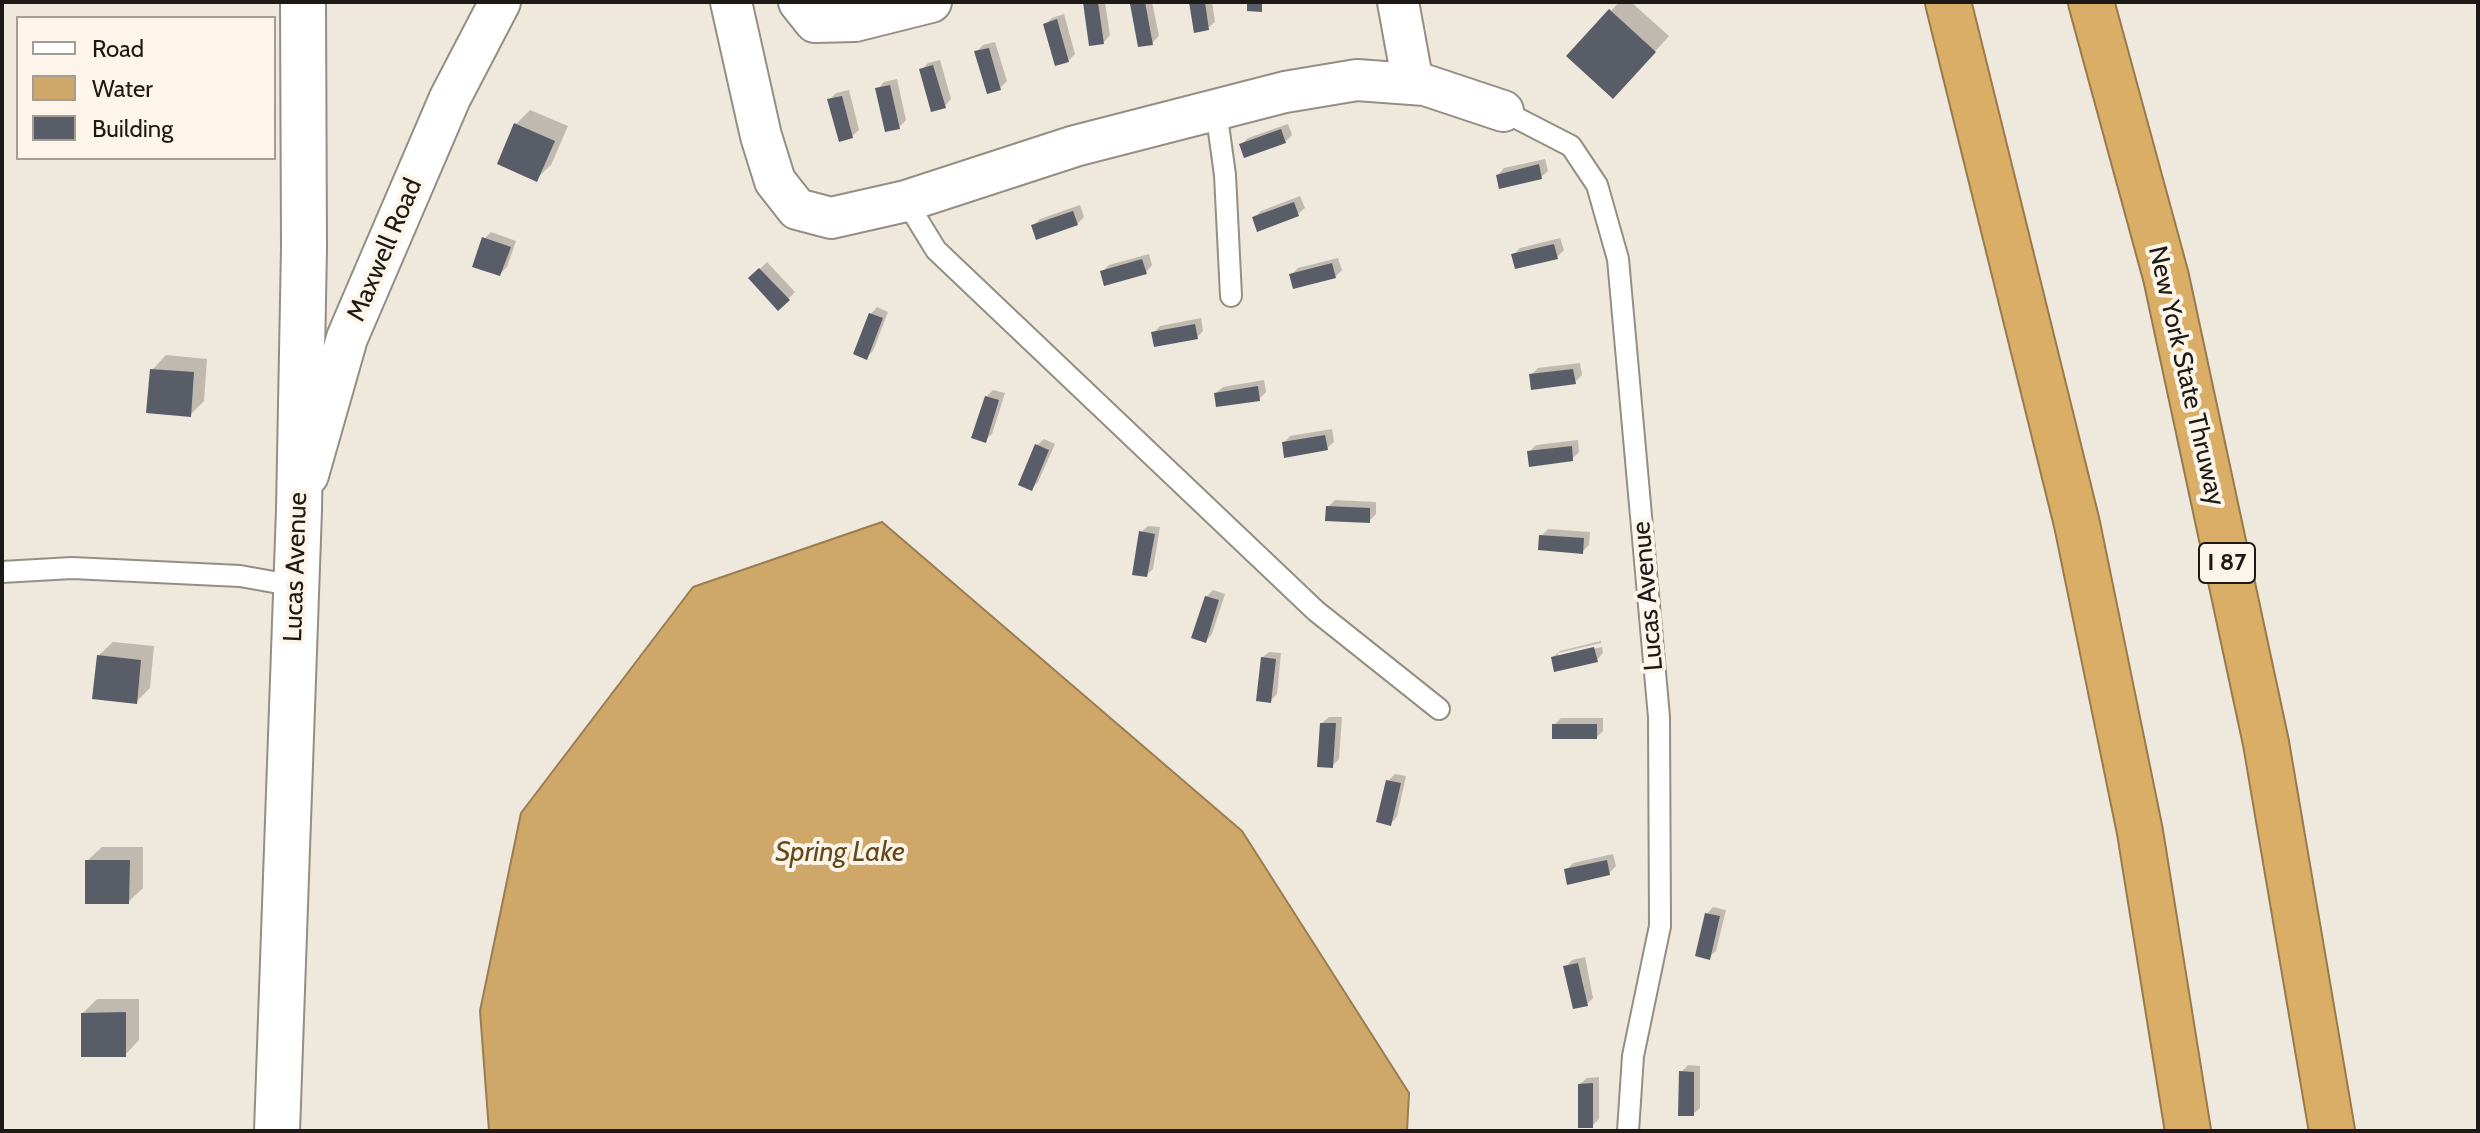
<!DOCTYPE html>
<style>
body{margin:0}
#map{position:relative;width:2480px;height:1133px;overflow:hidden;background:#efe8dc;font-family:Cabin,sans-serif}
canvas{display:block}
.frame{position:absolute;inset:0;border:4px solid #1d1a16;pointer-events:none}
.legend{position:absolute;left:16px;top:16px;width:260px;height:144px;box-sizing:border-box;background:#fdf5e9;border:2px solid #a39d95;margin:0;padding:10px 14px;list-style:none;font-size:24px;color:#1d1a16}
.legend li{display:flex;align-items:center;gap:16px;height:40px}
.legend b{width:40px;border:2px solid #a39d95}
</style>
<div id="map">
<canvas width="2480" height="1133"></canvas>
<div class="frame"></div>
<ul class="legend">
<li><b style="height:10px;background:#fff"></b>Road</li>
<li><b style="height:22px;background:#cfa769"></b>Water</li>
<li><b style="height:22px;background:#595d67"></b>Building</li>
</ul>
</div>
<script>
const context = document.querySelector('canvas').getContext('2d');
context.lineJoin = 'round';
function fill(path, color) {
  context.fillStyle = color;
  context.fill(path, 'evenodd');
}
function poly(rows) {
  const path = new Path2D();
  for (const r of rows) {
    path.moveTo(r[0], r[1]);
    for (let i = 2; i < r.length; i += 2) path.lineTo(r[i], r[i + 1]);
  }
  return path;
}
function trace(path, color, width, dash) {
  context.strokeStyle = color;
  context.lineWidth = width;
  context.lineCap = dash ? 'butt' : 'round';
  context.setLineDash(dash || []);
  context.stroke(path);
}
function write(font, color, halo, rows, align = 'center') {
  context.font = font + ' Cabin,sans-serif';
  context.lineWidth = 8;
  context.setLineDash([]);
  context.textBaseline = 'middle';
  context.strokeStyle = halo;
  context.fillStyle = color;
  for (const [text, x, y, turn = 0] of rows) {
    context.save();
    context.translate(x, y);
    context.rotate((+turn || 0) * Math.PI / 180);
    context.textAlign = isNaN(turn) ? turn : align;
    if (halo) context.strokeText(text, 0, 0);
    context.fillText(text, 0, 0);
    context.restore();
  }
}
const water = poly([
 [882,522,1242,831,1409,1093,1407,1131,489,1131,480,1011,521,813,693,587,882,522]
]);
fill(water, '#cfa769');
trace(water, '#9a7d50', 2);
fill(poly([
 [1085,2,1105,2,1110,35,1104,42],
 [1134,2,1152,2,1159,36,1152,43,1132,4],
 [1191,2,1212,2,1215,22,1208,28],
 [1619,2,1631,2,1669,36,1627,82,1611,11],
 [1064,14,1075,54,1068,61,1045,24,1052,18],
 [995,42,1007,81,1000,88,976,52,983,45],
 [940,60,951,99,945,106,921,70,928,63],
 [897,79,906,120,899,127,878,89,884,82],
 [849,90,859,130,852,136,829,100,836,93],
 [530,110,568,126,551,165,536,179,516,124],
 [1288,124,1292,135,1285,142,1242,144,1248,138],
 [1545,159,1548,171,1541,177,1498,175,1504,168],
 [1300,196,1305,208,1298,214,1254,218,1261,211],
 [1080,205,1084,217,1077,224,1033,226,1040,219],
 [491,232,516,241,507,267,500,274,484,239],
 [1560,238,1564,250,1557,257,1513,255,1520,248],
 [1149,254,1152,265,1146,272,1102,272,1109,265],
 [1338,258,1342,270,1335,277,1291,275,1298,268],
 [767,262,795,292,779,308,751,278],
 [877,307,888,312,873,351,866,358,871,314],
 [1201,318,1203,331,1197,337,1153,333,1160,326],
 [166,355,207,359,204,401,190,415,152,370],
 [1580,363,1582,375,1575,382,1531,375,1538,368],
 [1264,380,1266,392,1259,399,1216,393,1223,387],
 [993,390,1005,393,992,434,985,440,986,397],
 [1332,429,1334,442,1327,448,1284,443,1290,436],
 [1044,439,1055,444,1038,482,1031,489,1037,445],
 [1578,440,1579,452,1572,459,1529,452,1536,445],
 [1335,500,1376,502,1376,514,1369,521,1328,507],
 [1148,526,1160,527,1153,569,1146,575,1141,532],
 [1548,529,1590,532,1589,545,1582,552,1541,536],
 [1213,590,1225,594,1212,634,1206,641,1206,597],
 [1601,641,1601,643,1558,653,1558,657,1602,647,1603,653,1597,660,1553,657,1560,651],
 [113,642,154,646,150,688,136,702,98,656],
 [1269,652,1281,653,1277,694,1270,701,1262,658],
 [1329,717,1342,717,1339,759,1332,766,1322,723],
 [1561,718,1603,718,1603,731,1596,738,1554,725],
 [1395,774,1406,776,1397,817,1390,824,1388,781],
 [102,847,143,847,143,888,128,902,87,861],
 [1613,854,1616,866,1609,873,1566,870,1573,863],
 [1713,907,1726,910,1716,951,1709,957,1707,914],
 [1585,957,1593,998,1587,1004,1566,967,1572,960],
 [97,999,139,999,139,1040,125,1055,83,1013],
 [1688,1065,1700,1066,1700,1108,1693,1114,1681,1072],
 [1599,1077,1599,1119,1592,1126,1580,1084,1587,1078]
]), '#0003');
fill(poly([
 [1083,2,1098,2,1104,44,1089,46],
 [1145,2,1153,45,1138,47,1130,4],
 [1189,2,1205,2,1209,30,1194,33],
 [1247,2,1262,2,1262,12,1247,11],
 [1609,9,1656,52,1613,99,1566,56],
 [1057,19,1069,62,1055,66,1043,24],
 [989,48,1001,90,987,94,974,51],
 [933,65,946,108,931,112,919,69],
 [890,85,900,129,885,132,875,88],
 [842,96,853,138,839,142,827,99],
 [514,123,555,141,537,182,497,164],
 [1281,129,1286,143,1244,158,1239,144],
 [1539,164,1542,179,1499,189,1496,175],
 [1294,202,1299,216,1257,232,1252,217],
 [1073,211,1078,225,1036,240,1031,225],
 [482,237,511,247,500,276,472,267],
 [1554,244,1558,259,1515,269,1511,254],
 [1142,259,1147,274,1104,286,1100,271],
 [1332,263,1336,278,1293,289,1289,274],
 [759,268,790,300,778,311,748,278],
 [869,313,883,318,867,360,853,354],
 [1195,324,1198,339,1154,347,1151,332],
 [150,369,194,372,191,417,146,413],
 [1573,369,1576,384,1531,390,1529,374],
 [1258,386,1260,401,1216,407,1214,393],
 [985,396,999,400,986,443,971,438],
 [1325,435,1328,450,1284,458,1282,442],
 [1035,444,1049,450,1032,491,1018,485],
 [1572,446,1573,461,1529,467,1527,451],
 [1326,506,1370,508,1370,523,1325,521],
 [1139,531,1155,534,1147,577,1132,575],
 [1539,535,1584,538,1583,554,1538,550],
 [1205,596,1219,600,1206,643,1191,638],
 [1594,647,1598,662,1554,672,1551,657],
 [97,655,141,660,137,704,92,699],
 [1261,657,1276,659,1271,703,1256,701],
 [1320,723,1336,723,1333,768,1317,767],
 [1552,724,1597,724,1597,739,1552,739],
 [1386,780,1401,783,1391,826,1376,822],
 [85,860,130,860,129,904,85,904],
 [1607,860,1610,875,1567,885,1564,869],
 [1705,913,1720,916,1710,960,1695,956],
 [1578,963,1588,1006,1573,1009,1563,966],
 [126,1012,126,1057,81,1057,81,1013],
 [1679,1071,1694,1072,1694,1116,1678,1116],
 [1593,1083,1593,1128,1578,1128,1578,1084]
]), '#595d67');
const service = poly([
 [1216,110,1225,175,1231,296],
 [1503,111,1571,146,1597,185,1618,259,1659,717,1660,926,1633,1056,1628,1131],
 [906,201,936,250,1316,611,1439,709],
 [2,572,72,568,240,576,296,586]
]);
const minor = poly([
 [731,2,761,136,775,181,797,209,831,218,906,201,1075,146,1285,92,1357,80,1425,85,1503,111],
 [799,2,815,22,855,21,931,2],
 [1398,2,1413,84],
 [308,475,347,338,450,98,500,2]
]);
const tertiary = poly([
 [277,1131,299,510,304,248,303,2]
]);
const motorway = poly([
 [1948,2,2077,524,2140,832,2188,1131],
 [2091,2,2166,277,2266,743,2332,1131]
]);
trace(service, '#958e83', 24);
trace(minor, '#958e83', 44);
trace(tertiary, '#958e83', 48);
trace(motorway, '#987a4b', 48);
trace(service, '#fff', 20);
trace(minor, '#fff', 40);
trace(tertiary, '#fff', 44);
trace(motorway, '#dbae67', 44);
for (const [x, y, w] of [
 [2227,563,56]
]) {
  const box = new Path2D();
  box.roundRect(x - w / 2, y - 20, w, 40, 6);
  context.fillStyle = '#fdf5e9';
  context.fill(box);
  trace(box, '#1d1a16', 2);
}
write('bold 24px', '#1d1a16', null, [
 ["I 87",2227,563]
]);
write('26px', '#1d1a16', '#fdf5e9', [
 ["Maxwell Road",385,250,-67],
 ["New York State Thruway",2186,376,77],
 ["Lucas Avenue",296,567,-88],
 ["Lucas Avenue",1648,596,-95]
]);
write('italic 28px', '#644819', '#fdf5e9', [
 ["Spring Lake",840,853]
]);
</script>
